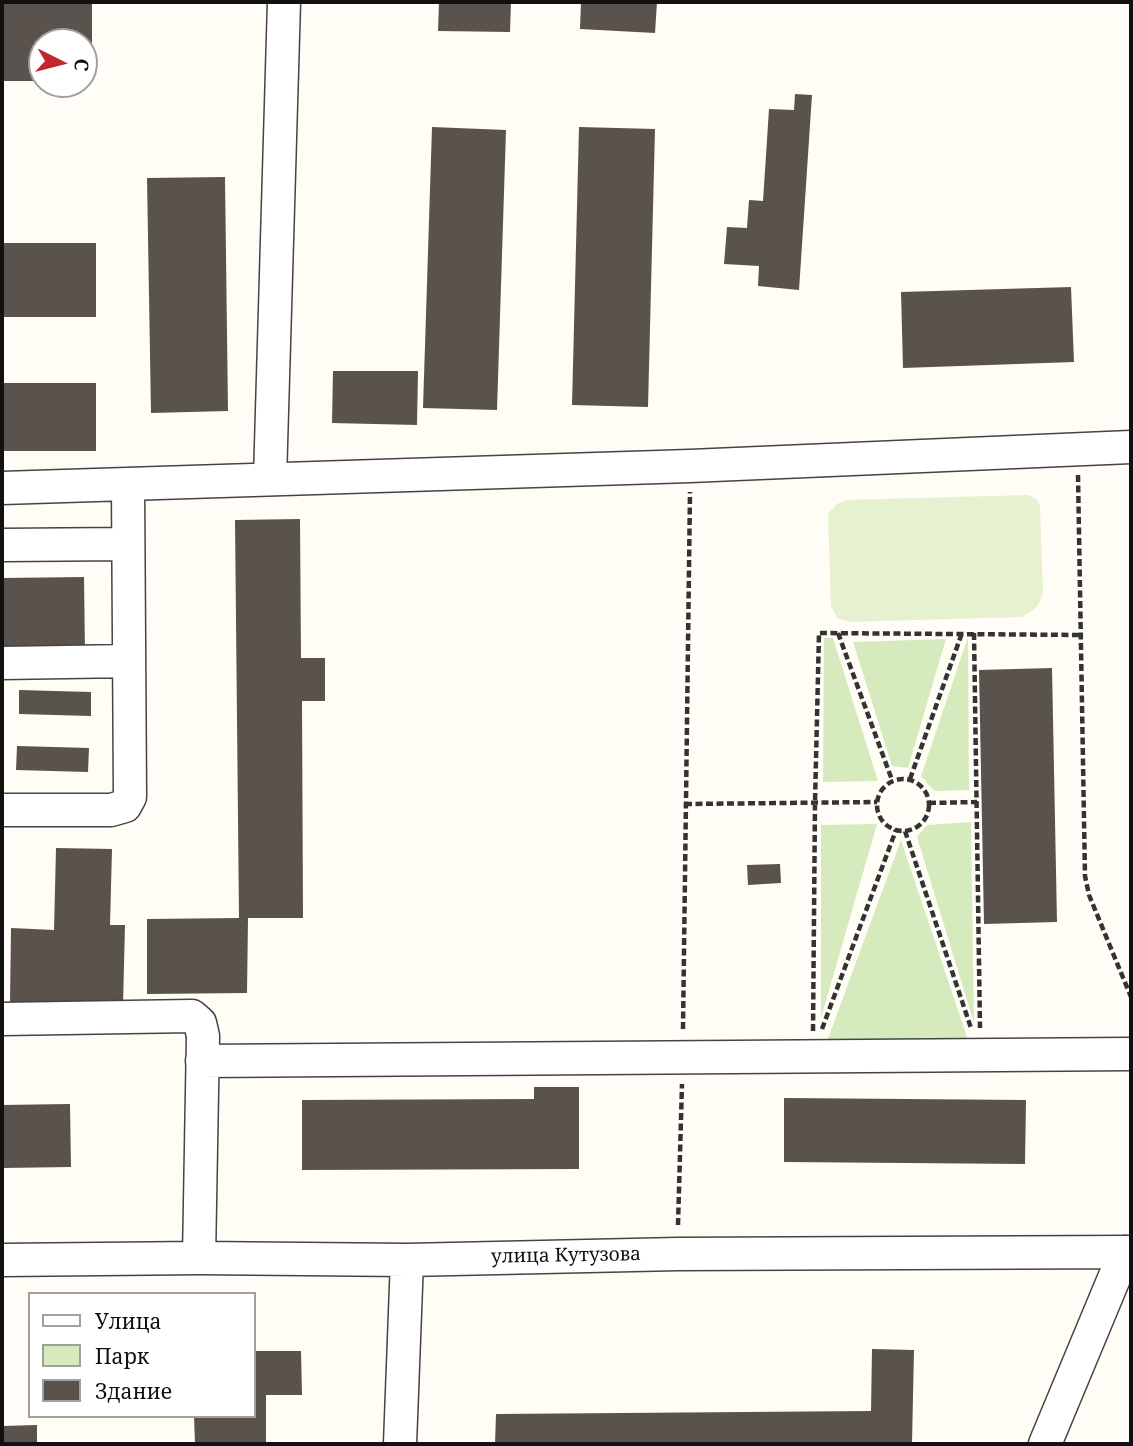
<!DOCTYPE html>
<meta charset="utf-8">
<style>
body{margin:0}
#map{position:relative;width:1133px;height:1446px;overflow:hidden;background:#fffdf5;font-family:"Noto Serif",serif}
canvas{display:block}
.frame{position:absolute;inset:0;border:4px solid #111;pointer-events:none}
.legend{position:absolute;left:28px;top:1292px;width:228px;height:126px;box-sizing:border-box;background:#fff;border:2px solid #a0a0a0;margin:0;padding:9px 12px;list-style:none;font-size:21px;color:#111}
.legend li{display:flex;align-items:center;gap:14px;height:35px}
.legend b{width:35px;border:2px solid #a0a0a0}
.north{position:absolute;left:28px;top:28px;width:70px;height:70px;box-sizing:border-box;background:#fff;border:2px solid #a0a0a0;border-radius:50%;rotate:96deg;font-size:19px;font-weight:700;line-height:28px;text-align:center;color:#111}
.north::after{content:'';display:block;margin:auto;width:24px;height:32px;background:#c4262e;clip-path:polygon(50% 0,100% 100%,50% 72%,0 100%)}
</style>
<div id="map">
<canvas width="1133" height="1446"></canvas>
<div class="frame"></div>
<ul class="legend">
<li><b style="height:9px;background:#fff"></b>Улица</li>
<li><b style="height:19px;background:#d5ebbd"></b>Парк</li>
<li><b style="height:19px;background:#5a524d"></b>Здание</li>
</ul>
<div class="north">С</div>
</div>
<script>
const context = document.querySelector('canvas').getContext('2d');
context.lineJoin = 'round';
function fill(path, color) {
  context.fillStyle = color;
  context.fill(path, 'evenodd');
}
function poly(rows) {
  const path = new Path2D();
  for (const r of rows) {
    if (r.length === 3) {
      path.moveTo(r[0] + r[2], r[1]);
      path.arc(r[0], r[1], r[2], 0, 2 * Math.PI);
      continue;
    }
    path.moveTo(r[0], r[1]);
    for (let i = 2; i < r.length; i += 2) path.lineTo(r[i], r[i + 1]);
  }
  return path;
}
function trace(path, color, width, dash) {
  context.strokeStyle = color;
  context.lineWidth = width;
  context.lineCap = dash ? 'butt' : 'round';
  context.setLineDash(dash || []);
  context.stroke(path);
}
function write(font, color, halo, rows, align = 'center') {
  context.font = font + ' "Noto Serif",serif';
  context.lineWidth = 7;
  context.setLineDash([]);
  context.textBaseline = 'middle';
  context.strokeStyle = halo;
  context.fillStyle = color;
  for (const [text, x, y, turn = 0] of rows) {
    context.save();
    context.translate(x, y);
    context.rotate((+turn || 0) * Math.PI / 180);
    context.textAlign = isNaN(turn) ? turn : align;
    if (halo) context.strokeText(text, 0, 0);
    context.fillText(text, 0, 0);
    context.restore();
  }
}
fill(poly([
 [968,637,969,790,934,791,921,776],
 [824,638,833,638,878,781,823,782],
 [946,639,908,768,892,766,853,642],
 [971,822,974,1023,917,837,927,825],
 [877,824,821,1018,821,825],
 [901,840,969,1043,826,1044]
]), '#d5ebbd');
fill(poly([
 [1028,495,1036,499,1040,505,1043,594,1037,607,1022,617,849,622,837,618,831,606,828,514,837,504,846,500]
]), '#e6f2cf');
fill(poly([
 [2,2,92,2,92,81,84,81,84,42,42,42,42,81,2,81],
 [439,2,511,2,510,32,438,31],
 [581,2,657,2,655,33,580,29],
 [795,94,812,95,799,290,758,286,759,266,724,264,727,227,747,228,749,200,763,201,769,109,794,110],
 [432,127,506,130,497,410,423,408],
 [579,127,655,129,648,407,572,405],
 [225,177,228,411,151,413,147,178],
 [2,243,96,243,96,317,2,317],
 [1071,287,1074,362,903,368,901,292],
 [333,371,418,371,417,425,332,423],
 [2,383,96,383,96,451,2,451],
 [300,519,301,658,325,658,325,701,302,701,303,918,248,918,247,993,147,994,147,919,239,918,235,520],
 [84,577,85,653,2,654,2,578],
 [1052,668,1057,922,984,924,979,670],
 [19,690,91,692,91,716,19,714],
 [17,746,89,748,88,772,16,770],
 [56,848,112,849,110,925,125,925,123,1005,10,1002,11,928,54,930],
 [780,864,781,883,748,885,747,865],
 [534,1087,579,1087,579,1169,302,1170,302,1100,534,1099],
 [784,1098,1026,1100,1025,1164,784,1162],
 [70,1104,71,1167,2,1168,2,1105],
 [872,1349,914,1350,912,1444,495,1444,496,1414,871,1411],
 [254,1351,301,1351,302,1395,266,1395,266,1444,195,1444,194,1416,254,1416],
 [37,1425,37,1444,2,1444,2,1426]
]), '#5a524d');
const minor = poly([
 [270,479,284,2],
 [2,488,690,466,1131,447],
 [2,545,128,544],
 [2,663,129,661],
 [2,810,111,810,125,806,130,797,128,484],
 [2,1019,192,1016,200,1023,203,1036,199,1258],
 [202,1061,1131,1054],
 [2,1260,199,1258,407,1260,678,1254,1131,1252],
 [400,1444,407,1260],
 [1045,1444,1125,1252]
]);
trace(minor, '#444', 35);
trace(poly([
 [1078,475,1085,876,1089,895,1131,997],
 [838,633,892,780],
 [974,633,980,1028],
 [903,805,26],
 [910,779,962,633],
 [929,803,977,802],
 [685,804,877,802],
 [905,831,971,1028],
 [683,1029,690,492],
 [822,1029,896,830],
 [813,1031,815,802,819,633,1081,635],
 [678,1225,682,1084]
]), '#333', 4.5, [7, 3.5]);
trace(minor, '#fff', 32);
write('19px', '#111', '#fff', [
 ["улица Кутузова",566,1256,-1]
]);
</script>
